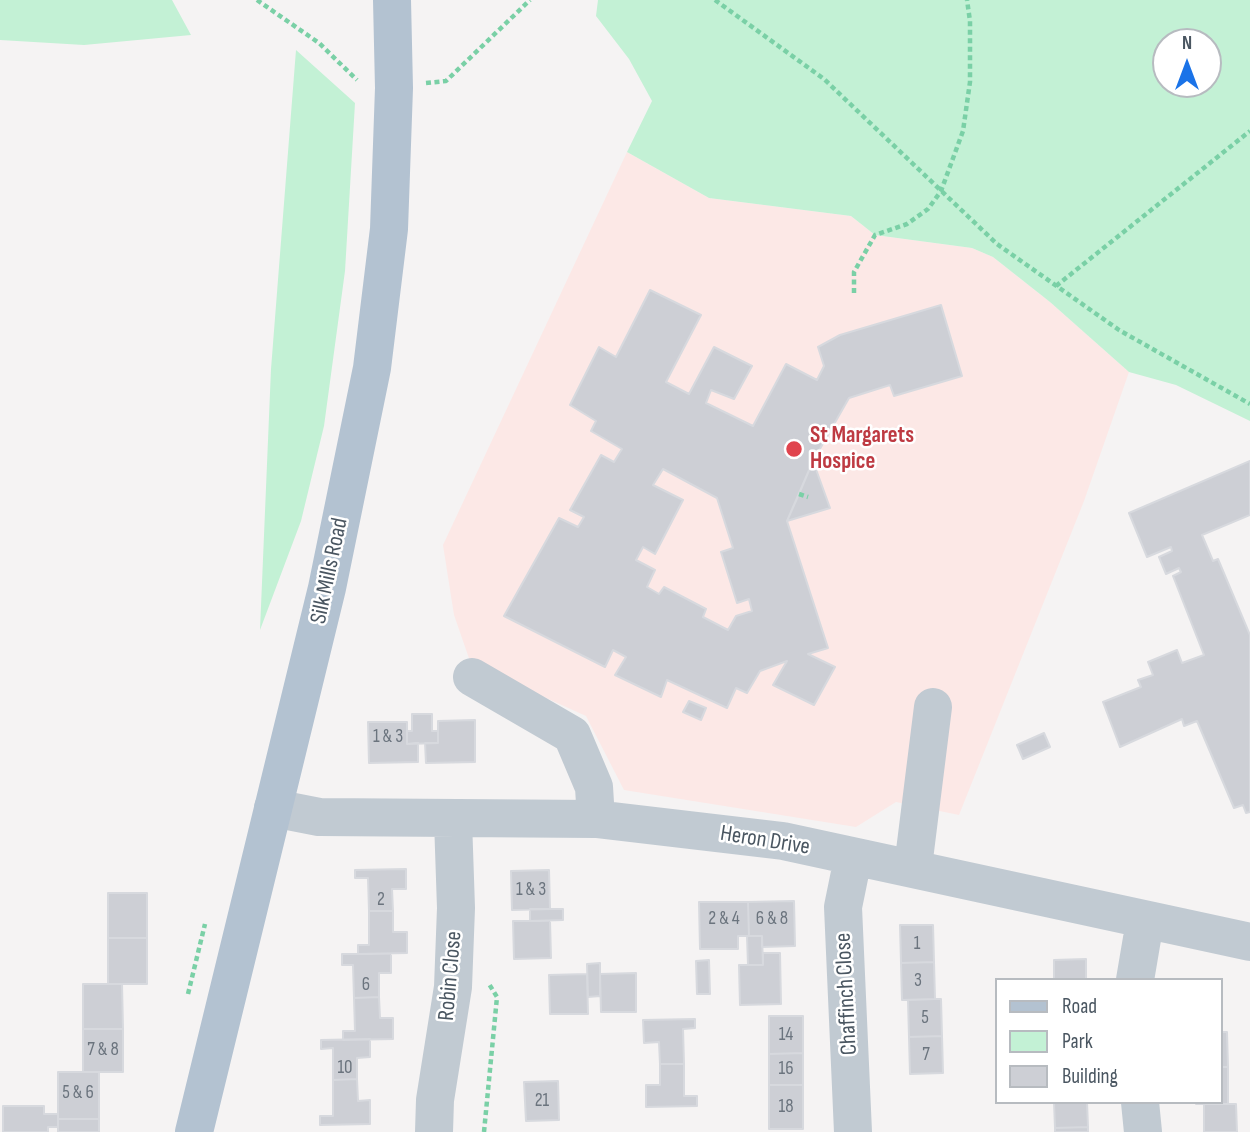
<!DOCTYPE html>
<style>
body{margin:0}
#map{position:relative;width:1250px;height:1132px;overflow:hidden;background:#f5f3f3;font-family:"Sofia Sans Condensed",sans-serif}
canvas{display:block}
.legend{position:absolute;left:995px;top:978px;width:228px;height:126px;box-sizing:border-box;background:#fff;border:2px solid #b7bbc0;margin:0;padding:9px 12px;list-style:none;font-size:21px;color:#4a5661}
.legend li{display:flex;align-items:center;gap:14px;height:35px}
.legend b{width:35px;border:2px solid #b7bbc0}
.north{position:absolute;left:1152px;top:28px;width:70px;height:70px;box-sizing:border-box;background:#fff;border:2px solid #b7bbc0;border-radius:50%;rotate:0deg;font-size:19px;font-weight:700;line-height:28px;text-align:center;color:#4a5661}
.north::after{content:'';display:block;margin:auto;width:24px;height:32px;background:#1a73e8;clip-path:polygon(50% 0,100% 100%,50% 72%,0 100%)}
</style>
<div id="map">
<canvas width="1250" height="1132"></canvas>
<ul class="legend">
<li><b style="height:9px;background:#b3c2d1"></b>Road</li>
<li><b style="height:19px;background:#c3f1d5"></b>Park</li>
<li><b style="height:19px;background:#cdcfd5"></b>Building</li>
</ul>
<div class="north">N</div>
</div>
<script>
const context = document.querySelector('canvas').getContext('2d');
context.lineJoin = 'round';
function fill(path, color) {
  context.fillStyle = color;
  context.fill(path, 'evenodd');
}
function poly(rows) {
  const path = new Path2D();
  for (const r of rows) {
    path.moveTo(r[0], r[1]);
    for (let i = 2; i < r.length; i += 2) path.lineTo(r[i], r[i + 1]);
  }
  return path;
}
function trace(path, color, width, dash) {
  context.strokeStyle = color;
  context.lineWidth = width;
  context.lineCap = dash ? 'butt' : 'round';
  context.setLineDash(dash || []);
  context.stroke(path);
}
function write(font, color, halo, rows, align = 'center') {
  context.font = font + ' "Sofia Sans Condensed",sans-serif';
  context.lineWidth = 5;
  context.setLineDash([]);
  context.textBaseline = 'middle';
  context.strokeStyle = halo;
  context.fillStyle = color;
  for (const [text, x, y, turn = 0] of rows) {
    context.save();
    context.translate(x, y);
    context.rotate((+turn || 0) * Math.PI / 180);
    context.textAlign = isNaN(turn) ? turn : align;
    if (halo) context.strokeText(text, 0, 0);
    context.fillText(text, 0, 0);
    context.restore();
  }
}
fill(poly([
 [627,152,709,198,851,216,875,235,972,248,993,257,1050,302,1129,372,1084,501,959,815,896,802,856,827,624,790,586,716,471,664,454,615,443,545]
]), '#fce8e6');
fill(poly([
 [0,0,172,0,191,35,84,45,0,40],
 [598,0,1250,0,1250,421,1176,385,1129,372,1050,302,993,257,972,248,875,235,851,216,709,198,627,152,652,101,629,59,596,16],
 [1208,42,1208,84,1166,84,1166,42],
 [296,50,355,103,345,271,324,426,301,521,260,630,271,369]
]), '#c3f1d5');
const building = poly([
 [650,290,701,315,666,382,689,394,714,347,752,366,734,399,711,390,706,403,753,426,786,364,817,380,824,366,818,347,840,335,941,305,962,376,894,396,890,385,849,398,813,461,787,521,828,648,808,654,835,667,814,705,773,685,787,661,760,671,747,693,736,688,727,708,667,680,661,697,615,675,626,657,613,650,605,667,504,616,559,518,578,527,584,517,570,510,601,455,614,462,622,449,591,431,596,421,570,405,599,347,616,357,650,290],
 [663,469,717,498,733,548,721,552,737,603,749,599,752,611,736,616,728,630,703,617,706,609,664,587,659,594,647,587,655,570,636,560,643,547,655,554,683,500,653,485,663,469],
 [813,461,830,508,787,521,799,494,813,461],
 [1250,461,1250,515,1202,535,1213,561,1218,559,1250,635,1250,812,1246,813,1243,805,1234,808,1197,721,1184,726,1182,719,1120,747,1103,702,1141,687,1138,680,1153,675,1148,662,1177,650,1182,663,1204,655,1173,576,1181,572,1179,568,1166,574,1159,557,1172,551,1171,547,1147,557,1129,513,1250,461],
 [689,701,706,708,701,720,683,712,689,701],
 [412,714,432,714,432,731,438,731,438,743,407,744,407,731,412,731,412,714],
 [475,720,475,762,426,763,425,743,438,743,438,721,475,720],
 [368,722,407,722,407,744,418,743,418,762,369,763,368,722],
 [1044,733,1050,747,1023,759,1017,745,1044,733],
 [406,869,406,889,392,889,393,911,369,911,368,878,355,878,355,870,406,869],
 [549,870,550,909,512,910,511,871,549,870],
 [108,893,147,893,147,938,108,938,108,893],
 [794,901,795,946,762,947,762,936,749,936,748,902,794,901],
 [699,902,748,902,749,936,738,936,738,949,700,949,699,902],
 [530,909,563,909,563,920,530,921,530,909],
 [369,911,393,911,393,932,407,932,407,953,358,954,358,945,369,945,369,911],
 [513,921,550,921,551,958,514,959,513,921],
 [900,925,933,925,934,962,901,963,900,925],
 [747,936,762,936,763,965,748,965,747,936],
 [108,938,147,938,147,984,108,984,108,938],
 [763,953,780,953,781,1004,740,1005,739,965,763,965,763,953],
 [342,954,391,954,391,973,379,973,379,997,354,998,353,965,342,965,342,954],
 [1086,959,1086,980,1054,980,1054,960,1086,959],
 [709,960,710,994,697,994,696,961,709,960],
 [934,962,935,999,902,1000,901,963,934,962],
 [600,963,600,996,588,997,587,964,600,963],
 [636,973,636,1012,601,1012,600,974,636,973],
 [587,974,588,1014,550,1014,549,975,587,974],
 [83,984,122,984,123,1029,83,1029,83,984],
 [379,997,380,1018,393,1018,393,1039,343,1040,343,1031,355,1031,354,998,379,997],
 [935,999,941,999,942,1036,909,1037,908,1000,935,999],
 [769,1016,803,1016,803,1053,769,1054,769,1016],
 [695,1019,695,1028,683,1029,684,1064,660,1064,659,1042,644,1043,643,1020,695,1019],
 [83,1029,123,1029,123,1072,83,1072,83,1029],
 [1220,1032,1227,1032,1228,1067,1220,1067,1220,1032],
 [942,1036,943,1073,910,1074,909,1037,942,1036],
 [370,1039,370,1057,357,1058,357,1079,333,1080,333,1048,321,1049,321,1040,370,1039],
 [803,1053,803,1085,769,1085,769,1054,803,1053],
 [660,1064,684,1064,684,1096,697,1096,697,1106,646,1107,646,1085,660,1085,660,1064],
 [1220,1067,1228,1067,1228,1104,1196,1104,1220,1102,1220,1067],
 [58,1072,99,1072,99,1119,58,1119,58,1072],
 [357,1079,358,1101,370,1100,370,1124,320,1125,320,1116,333,1116,333,1080,357,1079],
 [558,1081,559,1120,526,1121,524,1082,558,1081],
 [769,1085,803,1085,803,1129,769,1129,769,1085],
 [1054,1102,1087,1102,1088,1127,1055,1128,1054,1102],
 [1204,1104,1236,1104,1237,1132,1204,1132,1204,1104],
 [3,1106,44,1106,44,1114,58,1114,58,1127,48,1127,48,1132,3,1132,3,1106],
 [58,1119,99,1119,99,1132,58,1132,58,1119],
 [1088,1127,1088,1132,1055,1132,1055,1128,1088,1127]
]);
fill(building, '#cdcfd5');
trace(building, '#d7d9de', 2);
trace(poly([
 [257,0,319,43,357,80],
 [715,0,824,79,997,244,1119,330,1250,404],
 [426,83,446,81,530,0],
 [1056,286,1250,131],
 [854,293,854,272,875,235,907,224,928,209,941,191,963,131,970,82,970,21,967,0],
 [799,494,808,497],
 [188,994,205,924],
 [484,1132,497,997,489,984]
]), '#7ad0a6', 4.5, [5, 3.5]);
trace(poly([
 [472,677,572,735,594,787,596,819],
 [273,808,319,817,596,819,783,841,1250,942],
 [853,858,843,907,853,1132],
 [913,867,933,707],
 [1135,980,1145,921],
 [1140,1102,1143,1132],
 [434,1132,435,1100,453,987,456,908,453,820]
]), '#c1cad2', 38);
trace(poly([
 [194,1132,327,588,372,368,389,229,394,88,392,0]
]), '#b3c2d1', 38);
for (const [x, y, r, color] of [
 [794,449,9,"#e0444e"]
]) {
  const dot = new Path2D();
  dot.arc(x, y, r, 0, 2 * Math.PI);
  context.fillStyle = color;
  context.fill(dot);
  trace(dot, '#fff', 2.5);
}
write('19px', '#6b747e', null, [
 ["1 & 3",388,737],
 ["1 & 3",531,890],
 ["2",381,900],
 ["2 & 4",724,919],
 ["6 & 8",772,919],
 ["1",917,944],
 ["3",918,981],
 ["6",366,985],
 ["5",925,1018],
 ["14",786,1035],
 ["7 & 8",103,1050],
 ["7",926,1055],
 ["10",345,1068],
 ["16",786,1069],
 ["5 & 6",78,1093],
 ["21",542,1101],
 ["18",786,1107]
]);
write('bold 23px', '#be3a42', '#fff', [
 ["St Margarets",810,436],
 ["Hospice",810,462]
], 'left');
write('23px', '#4a5661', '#fff', [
 ["Silk Mills Road",330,571,-78],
 ["Heron Drive",765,841,9],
 ["Robin Close",451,976,-85],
 ["Chaffinch Close",847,994,-93]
]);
</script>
